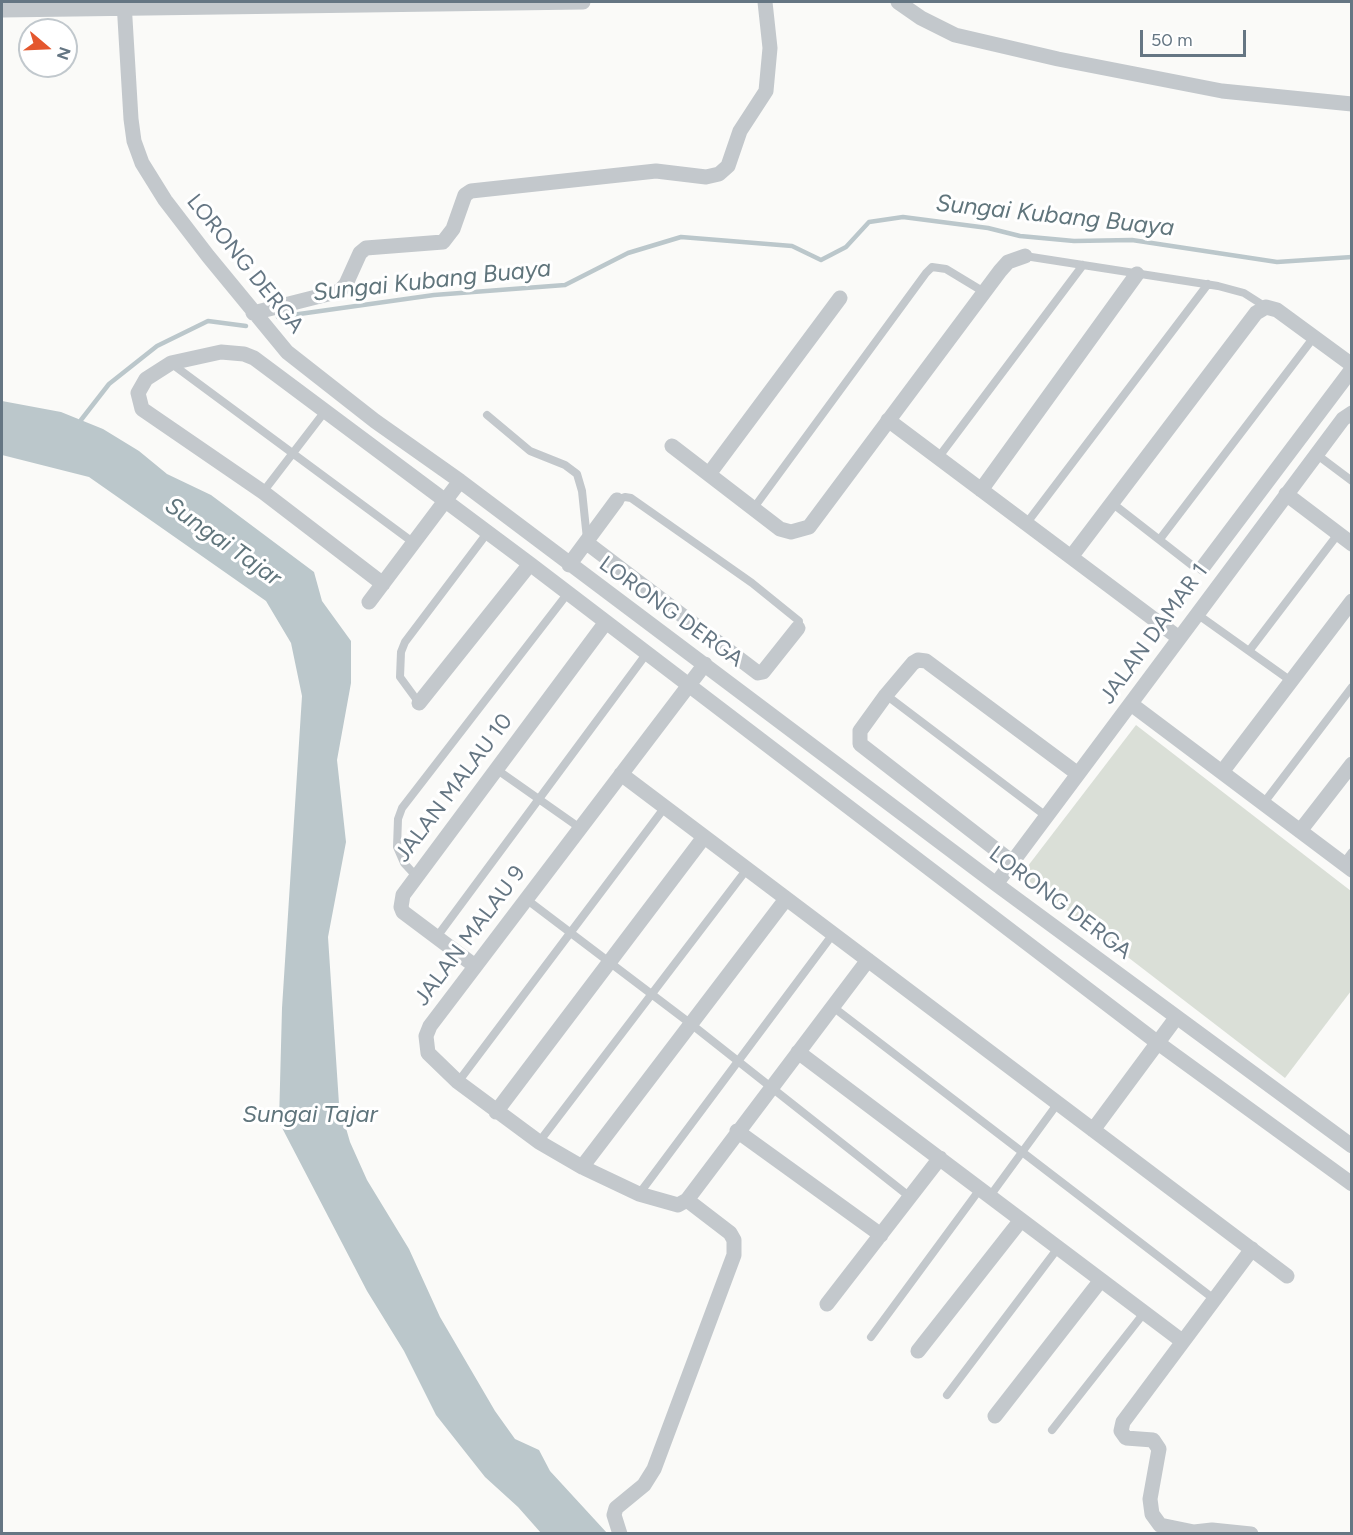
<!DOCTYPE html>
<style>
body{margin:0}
#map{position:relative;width:1353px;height:1535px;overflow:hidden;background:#fafaf8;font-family:Figtree,sans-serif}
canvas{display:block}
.frame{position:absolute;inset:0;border:3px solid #657683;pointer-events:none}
.north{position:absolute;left:18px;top:18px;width:60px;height:60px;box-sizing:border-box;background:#fff;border:2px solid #c1c8cd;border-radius:50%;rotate:109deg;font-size:16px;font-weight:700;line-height:24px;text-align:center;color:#657683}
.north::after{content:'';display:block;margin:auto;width:21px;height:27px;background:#e4572e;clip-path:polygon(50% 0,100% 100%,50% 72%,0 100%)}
.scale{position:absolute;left:1140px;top:30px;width:106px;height:27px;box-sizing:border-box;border:3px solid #657683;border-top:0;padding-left:8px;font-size:18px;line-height:21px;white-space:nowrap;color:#657683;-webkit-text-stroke:4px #fff;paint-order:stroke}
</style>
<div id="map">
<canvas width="1353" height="1535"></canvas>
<div class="frame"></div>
<div class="north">N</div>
<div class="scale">50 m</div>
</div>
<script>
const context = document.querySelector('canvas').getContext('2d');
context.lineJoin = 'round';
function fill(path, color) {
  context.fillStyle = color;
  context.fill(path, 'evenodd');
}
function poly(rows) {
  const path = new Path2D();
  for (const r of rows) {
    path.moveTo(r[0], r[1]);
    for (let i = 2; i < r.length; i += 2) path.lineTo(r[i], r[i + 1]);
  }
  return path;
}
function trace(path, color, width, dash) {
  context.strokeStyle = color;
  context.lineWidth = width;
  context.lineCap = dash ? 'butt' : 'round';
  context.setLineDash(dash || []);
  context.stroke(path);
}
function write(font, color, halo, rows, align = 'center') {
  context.font = font + ' Figtree,sans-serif';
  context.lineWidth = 6;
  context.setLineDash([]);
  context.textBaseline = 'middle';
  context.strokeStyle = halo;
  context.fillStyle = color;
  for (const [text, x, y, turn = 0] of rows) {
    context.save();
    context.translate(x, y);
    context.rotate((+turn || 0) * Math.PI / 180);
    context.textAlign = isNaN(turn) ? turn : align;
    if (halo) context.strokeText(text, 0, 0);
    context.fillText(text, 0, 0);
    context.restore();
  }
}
fill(poly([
 [1136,725,1351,891,1351,991,1285,1078,1021,875]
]), '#dadfd7');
fill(poly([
 [2,401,61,412,103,429,139,451,167,474,211,495,314,572,322,601,351,641,351,683,337,760,346,842,328,937,339,1104,350,1142,367,1180,409,1249,440,1317,495,1411,515,1439,539,1450,550,1471,607,1533,541,1533,518,1507,485,1477,436,1415,404,1351,367,1291,279,1122,282,1008,302,696,291,643,266,601,89,477,2,455]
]), '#bbc7cb');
trace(poly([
 [278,317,434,295,565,285,628,253,681,237,792,246,821,260,846,247,869,222,903,217,988,228,1020,236,1074,241,1132,240,1277,262,1352,257],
 [81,426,81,420,109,384,157,346,208,321,246,326]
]), '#bbc7cb', 4.5);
trace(poly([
 [1025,256,1218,286,1244,293,1266,307],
 [172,364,414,543],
 [487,415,530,451,565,465,577,474,582,491,587,539],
 [1316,454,1352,481],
 [938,458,1083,265],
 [263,492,326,410],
 [617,500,625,497,631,498,752,583,799,621,798,628],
 [1112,503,1193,566,1203,567],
 [753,509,926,273,932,267,946,269,984,292],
 [1026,524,1208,284],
 [1160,539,1314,337],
 [1197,614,1291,681],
 [1249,651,1338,534],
 [886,695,1046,816],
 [419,703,400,677,401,652,405,642,488,532],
 [496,769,580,828],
 [1263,804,1352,687],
 [1343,864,1352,852],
 [416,876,404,863,397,847,398,819,402,808,568,593],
 [526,899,691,1024,910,1197],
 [436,938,647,653],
 [833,1007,1214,1299],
 [458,1082,665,807],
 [539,1142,747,869],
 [639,1194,833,934],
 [990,1196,1058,1103],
 [871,1337,980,1189],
 [947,1395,1058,1248],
 [1052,1430,1144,1313]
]), '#c3c8cc', 8);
trace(poly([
 [124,2,131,119,134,141,142,163,165,200,208,256,287,352,375,421,460,481,996,884,1352,1146],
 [898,2,921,18,955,35,1058,59,1222,91,1352,104],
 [2,10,583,2],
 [253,313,340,291,346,284,360,253,366,248,443,242,453,229,465,195,471,191,656,171,706,177,719,174,728,166,740,131,766,91,770,48,765,2],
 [888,420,1179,638],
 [672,446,780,529,791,532,809,527,1000,271,1008,262,1025,256],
 [709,474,840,298],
 [981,490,1137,274],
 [1286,494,1352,544],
 [587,543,758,673,763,672,798,628],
 [1071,557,1256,313,1266,307,1277,310,1352,365],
 [569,565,617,500],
 [1203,567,1352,369],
 [383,584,263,492,142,409,138,393,146,379,171,363,221,352,244,354,254,358,530,564,1158,1043,1352,1184],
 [369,602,460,481],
 [705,664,430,1026,426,1036,428,1053,458,1082,539,1142,582,1167,639,1194,678,1205,687,1200,868,960],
 [419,703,530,564],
 [1131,704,1352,870],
 [1222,772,1352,601],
 [621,774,1287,1276],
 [1300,831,1352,764],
 [1012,862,860,744,860,731,886,695,913,663,918,660,926,661,1078,774],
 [996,884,1343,419,1352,413],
 [475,966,403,912,401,907,403,895,606,622],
 [798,1052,1182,1341],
 [496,1112,704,837],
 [1093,1130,1176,1018],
 [737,1131,881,1235],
 [582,1167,786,899],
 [827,1304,940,1158],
 [918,1351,1021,1220],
 [995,1416,1101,1280],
 [620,1534,614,1515,616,1508,644,1485,654,1469,734,1255,734,1240,730,1233,687,1200],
 [1251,1534,1212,1530,1194,1532,1160,1525,1152,1514,1150,1499,1159,1449,1153,1440,1126,1438,1121,1431,1123,1422,1252,1249]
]), '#c3c8cc', 15);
write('22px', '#657683', '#fff', [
 ["LORONG DERGA",245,264,51],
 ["LORONG DERGA",671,612,36],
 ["JALAN DAMAR 1",1154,634,-54],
 ["JALAN MALAU 10",454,788,-53],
 ["LORONG DERGA",1060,903,37],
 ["JALAN MALAU 9",470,936,-53]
]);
write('italic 24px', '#60757c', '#fff', [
 ["Sungai Kubang Buaya",1055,216,6],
 ["Sungai Kubang Buaya",432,281,-6],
 ["Sungai Tajar",223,542,35],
 ["Sungai Tajar",310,1115]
]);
</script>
